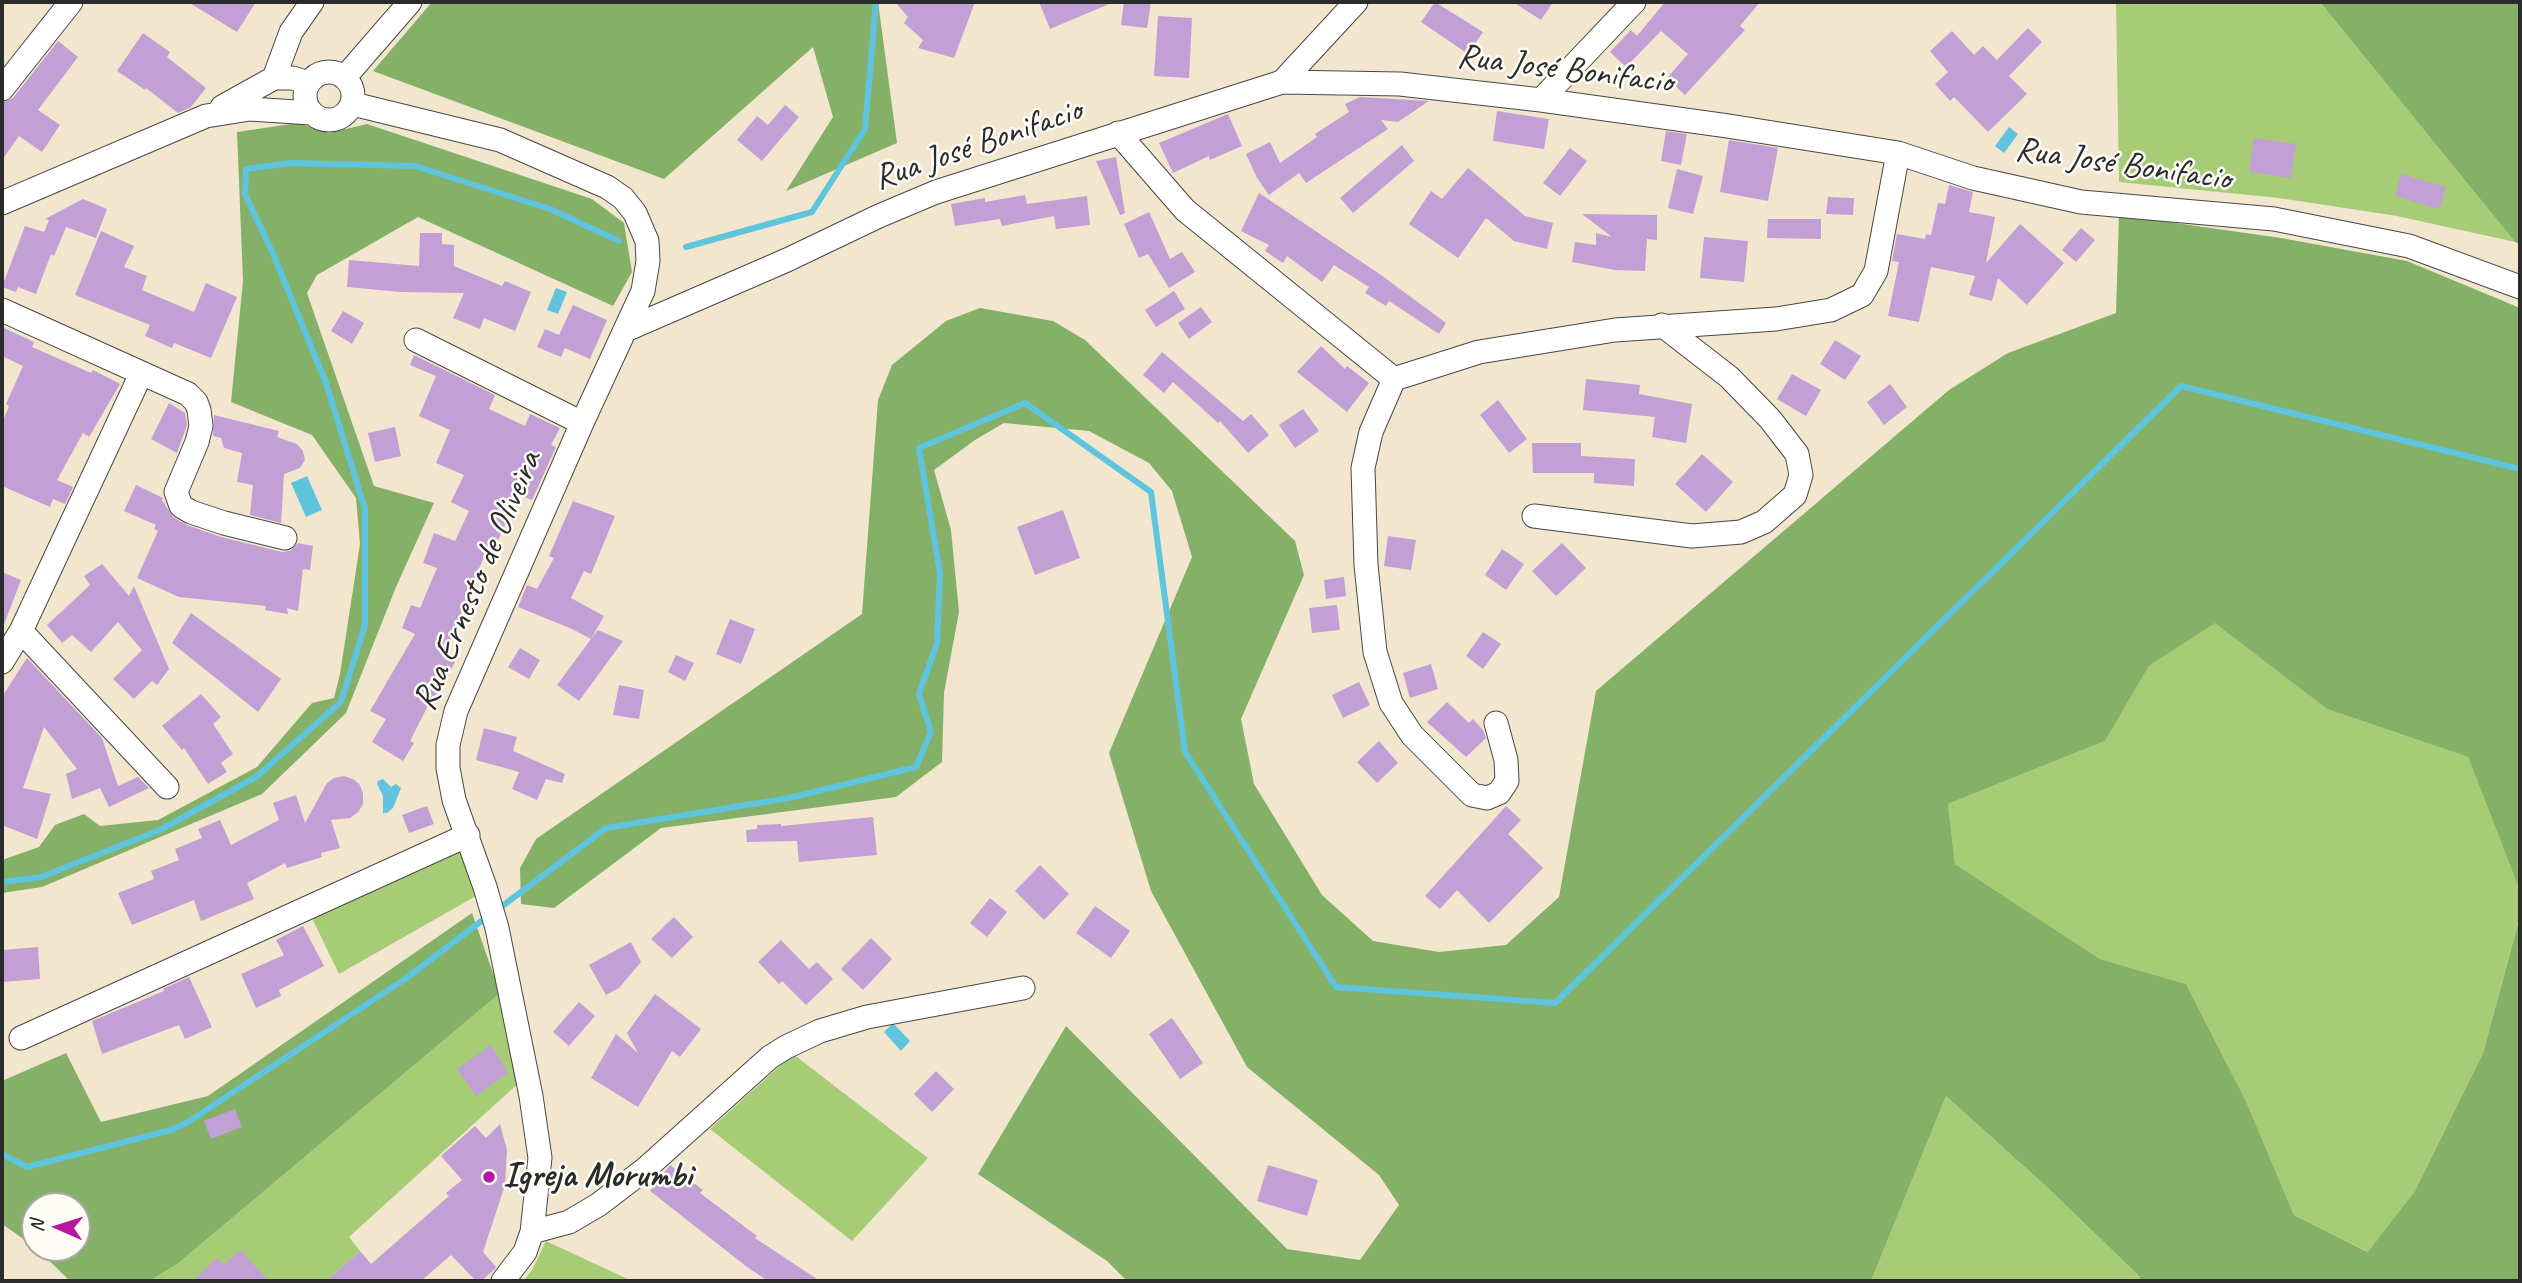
<!DOCTYPE html>
<meta charset="utf-8">
<style>
body{margin:0}
#map{position:relative;width:2522px;height:1283px;overflow:hidden;background:#f2e7ce;font-family:Caveat,sans-serif}
canvas{display:block}
.frame{position:absolute;inset:0;border:4px solid #2b2b2b;pointer-events:none}
.north{position:absolute;left:21px;top:1192px;width:70px;height:70px;box-sizing:border-box;background:#fdfcf7;border:2px solid #a9a8a5;border-radius:50%;rotate:273deg;font-size:19px;font-weight:700;line-height:28px;text-align:center;color:#2b2b2b}
.north::after{content:'';display:block;margin:auto;width:24px;height:32px;background:#b5179e;clip-path:polygon(50% 0,100% 100%,50% 72%,0 100%)}
</style>
<div id="map">
<canvas width="2522" height="1283"></canvas>
<div class="frame"></div>
<div class="north">N</div>
</div>
<script>
const context = document.querySelector('canvas').getContext('2d');
context.lineJoin = 'round';
function fill(path, color) {
  context.fillStyle = color;
  context.fill(path, 'evenodd');
}
function poly(rows) {
  const path = new Path2D();
  for (const r of rows) {
    if (r.length === 3) {
      path.moveTo(r[0] + r[2], r[1]);
      path.arc(r[0], r[1], r[2], 0, 2 * Math.PI);
      continue;
    }
    path.moveTo(r[0], r[1]);
    for (let i = 2; i < r.length; i += 2) path.lineTo(r[i], r[i + 1]);
  }
  return path;
}
function trace(path, color, width, dash) {
  context.strokeStyle = color;
  context.lineWidth = width;
  context.lineCap = dash ? 'butt' : 'round';
  context.setLineDash(dash || []);
  context.stroke(path);
}
function write(font, color, halo, rows, align = 'center') {
  context.font = font + ' Caveat,sans-serif';
  context.lineWidth = 5;
  context.setLineDash([]);
  context.textBaseline = 'middle';
  context.strokeStyle = halo;
  context.fillStyle = color;
  for (const [text, x, y, turn = 0] of rows) {
    context.save();
    context.translate(x, y);
    context.rotate((+turn || 0) * Math.PI / 180);
    context.textAlign = isNaN(turn) ? turn : align;
    if (halo) context.strokeText(text, 0, 0);
    context.fillText(text, 0, 0);
    context.restore();
  }
}
fill(poly([
 [2116,2,2320,2,2515,242,2397,216,2279,198,2119,182],
 [2215,622,2327,709,2468,757,2520,891,2520,915,2483,1053,2415,1191,2369,1252,2294,1215,2246,1101,2186,984,2100,959,1955,864,1948,804,2105,741,2149,666],
 [464,842,483,892,339,974,311,916],
 [500,993,521,1081,349,1237,360,1251,326,1281,149,1281,176,1265],
 [793,1054,928,1158,852,1241,710,1129],
 [1946,1096,2048,1188,2140,1277,2140,1281,1871,1281],
 [546,1241,632,1281,523,1281,532,1270]
]), '#a7cc76');
fill(poly([
 [432,2,878,2,897,143,786,191,833,117,813,47,664,179,373,71],
 [2320,2,2520,2,2520,244,2515,242],
 [298,123,329,133,367,124,592,199,624,223,632,272,613,306,418,217,317,275,307,293,374,486,434,503,396,587,346,713,262,794,42,887,2,893,2,860,39,847,55,825,84,814,100,826,158,820,257,767,312,703,334,698,340,674,360,544,356,498,312,435,231,402,243,281,237,132],
 [2119,215,2281,238,2407,261,2520,308,2520,891,2468,757,2327,709,2215,623,2149,666,2105,741,1948,804,1955,864,2100,959,2186,984,2246,1101,2294,1215,2368,1252,2415,1191,2483,1053,2520,916,2520,1281,2140,1281,2140,1277,2048,1188,1946,1096,1871,1281,1127,1281,1107,1261,978,1174,1066,1026,1287,1249,1360,1260,1399,1205,1379,1175,1247,1067,1151,891,1109,753,1192,557,1172,491,1149,463,1089,431,1004,423,975,440,934,470,951,530,959,612,944,693,942,762,896,797,661,828,554,908,521,904,520,868,536,839,862,614,878,400,892,365,946,321,980,308,1053,321,1085,340,1295,541,1304,575,1241,719,1254,784,1322,895,1373,941,1439,952,1506,945,1559,897,1596,691,1949,390,2008,353,2116,313],
 [472,913,500,993,176,1265,149,1281,70,1281,36,1248,77,1248,77,1206,35,1206,35,1247,2,1224,2,1081,66,1053,101,1122,208,1096]
]), '#85b067');
fill(poly([
 [2009,127,2018,134,2004,153,1995,146],
 [556,288,567,292,558,314,547,310],
 [307,476,322,510,306,517,291,483],
 [383,779,391,787,396,784,401,788,393,808,387,813,383,813,383,796,377,784,378,781],
 [893,1023,910,1041,901,1051,884,1032]
]), '#5fc4dd');
trace(poly([
 [686,247,812,212,865,129,876,2],
 [2,882,41,877,160,830,256,777,341,702,365,625,365,509,326,383,274,256,245,194,246,169,292,163,415,166,550,209,619,241],
 [497,910,606,828,789,798,916,767,931,732,919,694,937,643,940,573,919,448,1025,403,1151,492,1185,752,1336,987,1555,1003,2181,386,2520,469],
 [2,1154,27,1167,171,1130,188,1122,405,979,488,916]
]), '#5fc4dd', 6);
fill(poly([
 [188,2,256,2,237,32],
 [895,2,975,2,954,58,918,48,923,40,904,23,908,17],
 [1039,2,1114,2,1050,29],
 [1124,2,1151,2,1147,28,1121,25],
 [1435,2,1483,32,1468,54,1421,22],
 [1513,2,1553,2,1541,20],
 [1665,2,1760,2,1740,26,1745,30,1685,95,1667,78,1688,54,1661,31,1626,67,1610,52,1631,30,1637,36],
 [1158,16,1192,18,1189,78,1154,76],
 [2028,28,2042,42,2009,76,2027,94,1988,132,1954,97,1950,101,1935,84,1948,72,1930,51,1952,31,1974,55,1983,46,1997,60],
 [143,33,170,52,167,57,206,88,191,107,178,113,146,88,145,90,117,71],
 [58,41,78,57,38,110,60,125,42,152,19,136,2,160,2,103,13,98],
 [1360,97,1429,101,1398,122,1381,120,1388,129,1306,183,1299,173,1269,195,1257,178,1246,154,1270,142,1280,163,1317,137,1315,134,1349,112,1345,104],
 [785,105,799,117,762,161,737,140,757,116,768,125],
 [1497,111,1549,119,1544,149,1493,141],
 [1228,114,1242,146,1210,160,1209,156,1173,173,1159,143],
 [1666,131,1687,134,1681,165,1661,161],
 [2254,138,2296,144,2291,178,2249,172],
 [1729,140,1778,148,1768,201,1720,192],
 [1402,145,1414,161,1353,213,1340,198],
 [1570,148,1587,161,1560,196,1543,183],
 [1116,157,1125,213,1120,215,1096,161],
 [1468,168,1525,216,1553,223,1547,249,1514,241,1486,218,1458,258,1409,224,1431,191,1442,199],
 [1677,169,1703,176,1693,214,1668,208],
 [2401,174,2446,187,2439,209,2395,196],
 [1949,185,1973,192,1969,212,1995,217,1986,263,2020,224,2064,263,2027,305,1998,278,1992,301,1969,295,1975,276,1931,267,1919,322,1888,316,1899,262,1892,261,1897,234,1925,239,1926,234,1931,235,1938,203,1945,204],
 [1259,193,1381,275,1446,323,1439,334,1389,301,1386,306,1365,293,1369,287,1334,265,1322,282,1287,256,1283,263,1265,251,1269,245,1241,231],
 [1025,195,1027,204,1087,196,1090,225,1056,229,1054,216,1002,226,1000,219,955,226,951,204,985,198,985,202],
 [1828,197,1854,198,1853,215,1826,214],
 [83,199,107,209,96,238,66,227,54,256,51,254,36,294,18,287,16,292,2,287,25,226,44,232,49,220,45,219],
 [1149,212,1170,259,1182,252,1195,272,1169,288,1148,254,1139,258,1124,224],
 [1582,214,1657,215,1657,240,1647,239,1645,271,1615,270,1572,262,1575,242,1596,245,1596,233,1612,237],
 [1768,219,1821,219,1821,239,1767,238],
 [2081,228,2095,240,2076,262,2062,250],
 [101,231,134,246,124,267,147,276,142,290,194,312,206,283,237,297,211,358,174,343,172,348,145,336,150,325,75,295],
 [420,233,442,233,442,244,454,245,454,266,502,286,505,281,531,292,515,331,484,318,480,329,453,318,464,293,401,292,347,287,349,260,419,266],
 [1704,237,1748,241,1744,282,1700,278],
 [1174,291,1185,309,1156,327,1145,310],
 [573,305,607,320,590,359,565,348,561,357,537,347,545,329,559,335],
 [1201,307,1212,322,1189,339,1178,323],
 [343,311,364,323,352,344,331,331],
 [2,327,34,342,32,347,91,373,93,370,120,384,89,437,83,433,57,480,73,487,65,504,53,499,50,507,2,486,2,423,9,406,6,404,23,366,2,356],
 [1835,340,1861,356,1845,380,1820,364],
 [1321,346,1345,369,1347,366,1369,383,1347,412,1297,372],
 [1162,352,1243,421,1251,414,1269,435,1248,453,1220,421,1218,423,1173,382,1164,393,1143,375],
 [414,355,495,395,489,409,525,426,530,414,560,428,551,445,556,447,532,500,520,495,497,542,491,539,444,656,455,662,434,700,432,698,410,741,414,743,403,761,372,742,386,719,370,711,415,634,402,628,411,605,420,608,437,568,423,563,434,533,455,541,469,511,451,502,464,475,436,463,450,430,419,416,436,376,410,365],
 [1792,374,1821,390,1806,416,1777,399],
 [1586,379,1640,385,1639,394,1692,404,1686,443,1652,437,1655,417,1583,410],
 [1890,384,1907,407,1884,425,1867,402],
 [1498,400,1527,439,1509,453,1480,415],
 [169,403,185,413,187,425,177,453,151,439],
 [1303,409,1319,431,1295,448,1279,425],
 [214,415,279,431,277,437,297,444,303,451,305,460,300,468,284,474,281,523,250,515,253,485,237,482,242,453,224,448,221,438,213,436],
 [395,427,401,456,375,462,368,433],
 [1532,443,1581,443,1581,456,1635,459,1634,486,1594,483,1594,473,1533,473],
 [1702,454,1733,482,1706,512,1675,484],
 [136,485,163,498,162,500,173,517,187,525,221,537,282,552,290,551,298,543,313,546,310,570,303,569,298,611,287,608,288,614,265,610,266,606,179,597,137,578,158,531,154,529,156,525,124,511],
 [573,501,615,516,591,574,584,571,571,598,604,616,591,639,598,630,623,641,579,701,557,685,591,639,572,629,518,607,527,585,537,589,554,558,549,556],
 [1063,510,1080,558,1035,575,1017,527],
 [1388,536,1416,540,1411,570,1384,566],
 [1562,543,1586,568,1556,596,1532,571],
 [1502,549,1524,564,1506,590,1485,575],
 [102,564,129,596,134,586,169,669,157,685,152,681,134,699,113,679,142,650,118,622,91,652,72,635,62,643,47,625,90,585,84,576],
 [2,572,21,580,3,627,2,627],
 [1344,577,1346,596,1326,599,1324,580],
 [1337,605,1340,630,1312,633,1309,608],
 [191,613,281,679,258,712,172,643],
 [730,619,755,629,741,664,716,654],
 [1483,632,1501,644,1483,669,1466,656],
 [520,648,540,660,529,679,508,667],
 [676,655,694,663,685,681,668,672],
 [27,658,102,738,118,786,138,777,149,788,109,807,100,788,72,799,66,774,77,769,44,727,23,788,51,794,37,839,2,825,2,697],
 [1431,664,1438,689,1410,698,1403,673],
 [1359,682,1370,705,1343,718,1332,695],
 [619,685,644,690,639,719,613,715],
 [201,694,221,717,213,724,233,754,221,763,227,772,208,784,184,748,182,750,162,726],
 [1447,702,1469,723,1473,719,1483,730,1486,738,1466,757,1427,722],
 [484,728,517,737,513,751,565,774,562,783,546,779,537,800,512,789,519,772,476,760],
 [1379,741,1398,763,1377,783,1357,762],
 [344,776,353,779,360,785,363,794,363,804,358,812,350,818,331,820,340,848,321,853,322,857,287,868,285,863,247,883,254,899,201,921,194,900,132,925,118,893,154,879,151,871,179,860,175,849,202,838,198,829,220,820,231,845,279,820,273,803,296,795,305,823,327,783,334,778],
 [427,806,434,824,409,833,402,815],
 [1506,806,1521,820,1508,834,1543,868,1489,923,1457,890,1440,909,1425,896],
 [873,817,877,855,799,862,797,841,747,842,746,830,757,829,757,825,781,824,781,826],
 [1040,865,1069,894,1044,920,1015,891],
 [990,898,1007,912,987,937,970,923],
 [1095,906,1130,931,1111,958,1076,933],
 [674,917,693,937,672,958,651,939],
 [303,926,324,966,279,990,281,996,256,1008,241,974,284,955,276,940],
 [871,938,892,959,863,990,841,969],
 [781,940,809,969,817,962,833,979,806,1005,782,981,779,984,758,962],
 [631,942,641,962,619,988,606,995,589,965],
 [38,947,40,979,2,982,2,950],
 [189,977,212,1027,185,1039,179,1025,102,1054,92,1021,164,991,163,989],
 [655,994,701,1029,680,1057,672,1051,638,1107,591,1078,616,1034,638,1053,627,1033],
 [579,1002,595,1016,569,1046,553,1032],
 [1172,1018,1203,1063,1180,1079,1149,1034],
 [491,1045,508,1073,476,1096,457,1069],
 [936,1071,954,1089,932,1112,914,1094],
 [235,1109,242,1127,211,1139,204,1121],
 [500,1124,507,1150,505,1185,483,1252,496,1267,495,1269,481,1281,476,1281,451,1255,421,1281,326,1281,360,1251,371,1264,449,1196,446,1193,462,1180,441,1156,475,1126,486,1138],
 [670,1165,703,1190,700,1193,757,1236,755,1238,820,1281,768,1281,747,1267,650,1191],
 [1268,1165,1318,1180,1307,1216,1257,1201],
 [240,1250,269,1281,193,1281,217,1258,224,1265]
]), '#c29fd5');
const street = poly([
 [329,96,24],
 [345,77,410,2],
 [274,78,291,32,312,2],
 [1282,82,1356,2],
 [2,89,71,2],
 [1541,100,1634,2],
 [353,104,500,140,607,187,623,198,635,213,647,241,648,261,643,291,582,423,456,711,448,745,448,768,454,800,485,887,497,928,531,1096,540,1158,532,1232,525,1252,503,1281],
 [222,107,274,78,293,78,308,83],
 [1118,133,1185,210,1394,379],
 [2,203,206,116,250,109,311,113],
 [2,310,188,394,196,402,199,410,201,426,197,442,176,492,181,506,191,512,224,523,285,538],
 [628,329,787,260,879,216,936,192,1282,82,1400,84,1541,100,1728,126,1898,153,1973,178,2081,202,2274,219,2409,246,2520,287],
 [416,340,582,423],
 [1534,516,1692,536,1741,532,1764,522,1795,495,1801,475,1797,454,1770,419,1729,377,1662,325],
 [21,631,167,787],
 [2,662,21,631,141,374],
 [1496,723,1506,760,1507,781,1499,793,1487,798,1472,795,1412,735,1391,703,1375,652,1366,565,1363,468,1371,432,1394,379,1479,352,1615,330,1776,319,1831,310,1862,295,1876,271,1898,153],
 [21,1038,468,835],
 [532,1232,569,1222,598,1205,644,1170,770,1057,786,1047,820,1031,867,1017,1023,988]
]);
trace(street, '#494743', 25);
trace(street, '#fff', 23);
for (const [x, y, r, color] of [
 [489,1177,7,"#b5179e"]
]) {
  const dot = new Path2D();
  dot.arc(x, y, r, 0, 2 * Math.PI);
  context.fillStyle = color;
  context.fill(dot);
  trace(dot, '#fdfcf7', 2.5);
}
write('35px', '#2b2b2b', '#fdfcf7', [
 ["Rua José Bonifacio",1565,70,7],
 ["Rua José Bonifacio",978,145,-19],
 ["Rua José Bonifacio",2123,165,8],
 ["Rua Ernesto de Oliveira",478,581,-67]
]);
write('bold 35px', '#2b2b2b', '#fdfcf7', [
 ["Igreja Morumbi",503,1177]
], 'left');
</script>
